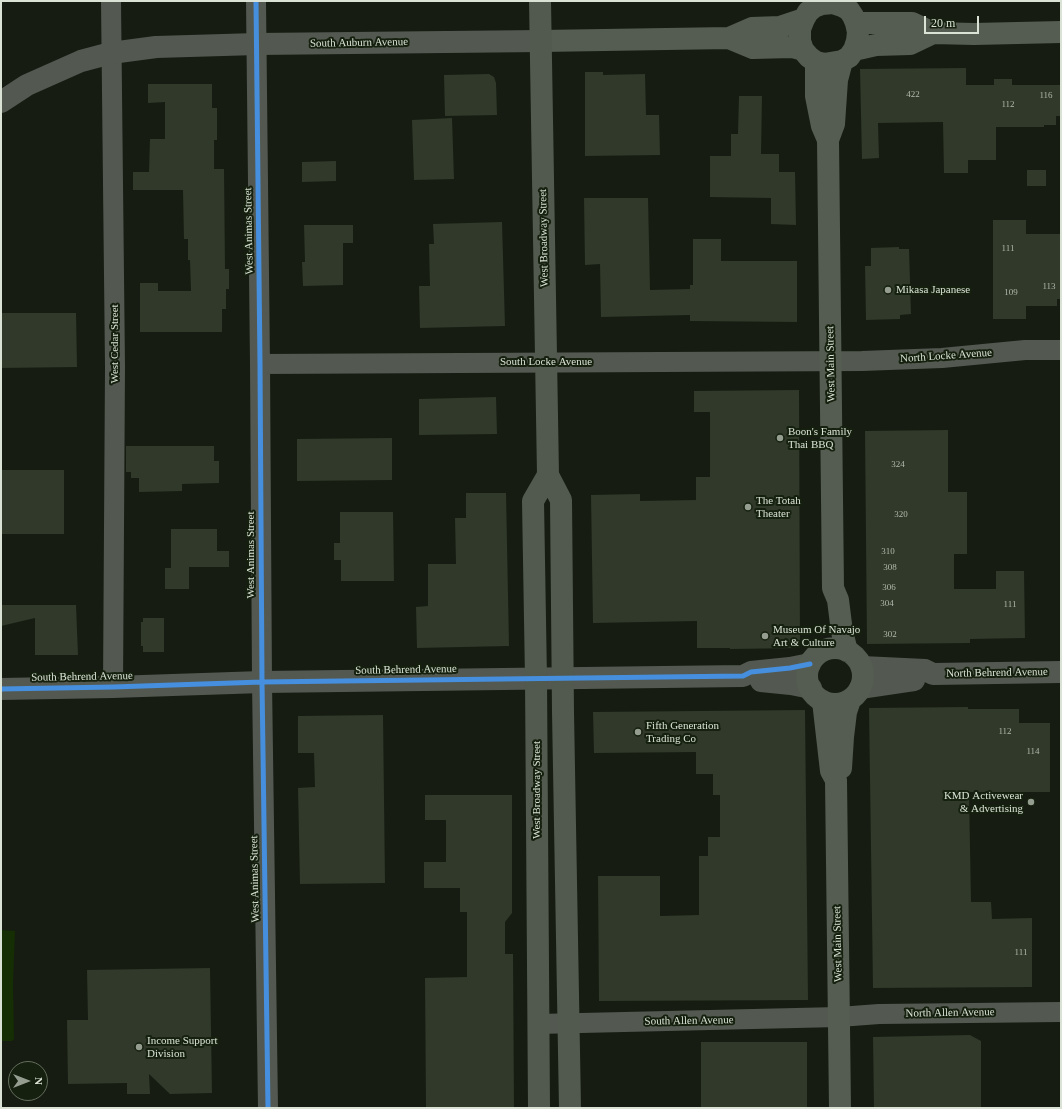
<!DOCTYPE html>
<style>
body{margin:0}
#map{position:relative;width:1062px;height:1109px;overflow:hidden;background:#161c12;font-family:Georgia,serif}
canvas{display:block}
.frame{position:absolute;inset:0;border:2px solid #dae2d6;pointer-events:none}
.north{position:absolute;left:8px;top:1061px;width:40px;height:40px;box-sizing:border-box;background:#15200e;border:1px solid #646e5e;border-radius:50%;rotate:90deg;font-size:11px;font-weight:700;line-height:16px;text-align:center;color:#dae2d6}
.north::after{content:'';display:block;margin:auto;width:14px;height:18px;background:#959d91;clip-path:polygon(50% 0,100% 100%,50% 72%,0 100%)}
.scale{position:absolute;left:924px;top:16px;width:55px;height:18px;box-sizing:border-box;border:2px solid #dae2d6;border-top:0;padding-left:5px;font-size:12px;line-height:14px;white-space:nowrap;color:#dae2d6;-webkit-text-stroke:3px #15200e;paint-order:stroke}
</style>
<div id="map">
<canvas width="1062" height="1109"></canvas>
<div class="frame"></div>
<div class="north">N</div>
<div class="scale">20 m</div>
</div>
<script>
const context = document.querySelector('canvas').getContext('2d');
context.lineJoin = 'round';
function fill(path, color) {
  context.fillStyle = color;
  context.fill(path, 'evenodd');
}
function poly(rows) {
  const path = new Path2D();
  for (const r of rows) {
    if (r.length === 3) {
      path.moveTo(r[0] + r[2], r[1]);
      path.arc(r[0], r[1], r[2], 0, 2 * Math.PI);
      continue;
    }
    path.moveTo(r[0], r[1]);
    for (let i = 2; i < r.length; i += 2) path.lineTo(r[i], r[i + 1]);
  }
  return path;
}
function trace(path, color, width, dash) {
  context.strokeStyle = color;
  context.lineWidth = width;
  context.lineCap = dash ? 'butt' : 'round';
  context.setLineDash(dash || []);
  context.stroke(path);
}
function write(font, color, halo, rows, align = 'center') {
  context.font = font + ' Georgia,serif';
  context.lineWidth = 4;
  context.setLineDash([]);
  context.textBaseline = 'middle';
  context.strokeStyle = halo;
  context.fillStyle = color;
  for (const [text, x, y, turn = 0] of rows) {
    context.save();
    context.translate(x, y);
    context.rotate((+turn || 0) * Math.PI / 180);
    context.textAlign = isNaN(turn) ? turn : align;
    if (halo) context.strokeText(text, 0, 0);
    context.fillText(text, 0, 0);
    context.restore();
  }
}
fill(poly([
 [1,930,15,931,13,983,14,1039,12,1041,1,1041]
]), '#152e03');
fill(poly([
 [966,68,966,85,994,85,994,79,1012,79,1012,85,1061,85,1061,116,1056,116,1056,125,1044,125,1044,127,996,127,996,160,968,160,968,173,944,173,943,122,878,123,879,158,862,159,860,69],
 [585,72,603,72,603,75,645,74,646,115,659,115,660,155,585,156],
 [489,74,494,77,496,83,497,115,445,116,444,75],
 [148,84,212,84,212,108,217,108,217,140,214,140,214,169,224,169,225,269,229,269,229,289,226,289,226,309,222,309,222,332,140,332,140,283,158,283,158,291,191,291,190,260,188,260,188,239,184,239,183,190,133,190,133,172,149,172,150,139,165,139,165,102,148,103],
 [739,96,762,96,761,154,779,154,779,172,795,172,796,225,771,224,771,198,710,197,710,156,731,156,731,134,738,134],
 [452,118,454,179,414,180,412,120],
 [336,161,336,181,302,182,302,162],
 [1027,170,1046,170,1046,186,1027,186],
 [584,198,648,198,650,290,690,289,690,285,693,285,693,239,721,239,721,261,797,261,797,322,690,321,690,315,601,317,600,264,585,265],
 [993,220,1026,220,1026,234,1061,234,1061,299,1057,299,1057,306,1026,306,1026,319,993,319],
 [502,222,505,326,420,328,419,286,430,286,429,244,434,244,433,224],
 [304,225,353,225,353,243,343,243,343,285,303,286,302,262,305,262],
 [899,247,899,249,909,249,911,314,900,315,900,319,866,320,865,266,871,266,871,248],
 [1,313,76,313,77,367,1,368],
 [799,390,800,648,730,649,730,648,697,648,697,621,593,623,591,495,640,494,640,501,696,500,696,477,710,477,710,412,694,412,694,391],
 [496,397,497,434,419,435,419,399],
 [948,430,948,492,967,492,967,554,954,554,954,589,996,589,996,571,1024,571,1025,638,970,639,970,643,867,644,865,431],
 [392,438,392,480,297,481,297,439],
 [126,446,214,446,214,461,219,461,219,483,182,484,182,491,139,492,139,478,131,478,131,472,126,472],
 [1,470,64,470,64,534,1,534],
 [466,493,506,493,509,646,417,648,416,607,428,606,428,564,456,564,455,518,466,518],
 [340,512,393,512,394,581,341,581,341,560,334,560,334,543,340,543],
 [171,529,217,529,217,551,229,551,229,567,189,567,189,589,165,589,165,568,171,568],
 [1,605,76,605,78,655,35,655,35,618,1,626],
 [143,618,164,618,164,652,143,652,143,646,141,646,141,622,143,622],
 [968,707,968,709,1019,709,1019,723,1050,723,1050,792,969,792,971,902,991,902,992,919,1032,918,1032,987,873,988,869,708],
 [805,710,808,1000,599,1001,598,876,660,876,660,916,699,915,699,856,708,856,708,837,720,837,720,795,713,795,713,774,696,774,696,752,594,753,593,712],
 [383,715,385,883,300,884,298,788,315,787,314,753,298,753,298,716],
 [425,795,512,795,512,913,505,922,505,954,513,954,514,1108,426,1108,425,978,467,977,467,912,460,912,460,888,424,888,424,862,446,862,446,820,425,820],
 [210,968,212,1093,170,1094,149,1074,150,1094,127,1094,127,1083,68,1084,67,1020,88,1020,87,970],
 [970,1035,981,1041,981,1108,874,1108,873,1037],
 [701,1042,807,1042,807,1108,701,1108]
]), '#30392a');
trace(poly([
 [111,1,115,367,113,687],
 [256,1,260,364,262,682,268,1108],
 [260,364,862,361,942,358,1025,350,1061,350],
 [538,1024,839,1017,879,1014,1061,1012]
]), '#535950', 20);
trace(poly([
 [1,102,27,85,81,61,111,53,156,47,257,44,541,41],
 [862,667,925,670,933,674,1061,672],
 [761,681,791,684,811,688],
 [860,688,914,680],
 [1,689,113,687,262,682,743,676,751,672,790,668,810,664]
]), '#535950', 22);
trace(poly([
 [833,3,842,6,849,10,853,16,856,23,858,32,857,41,854,50,849,57,842,61,824,64,816,62,809,57,803,50,800,41,800,29,804,19,808,12,814,7,822,4,833,3],
 [856,23,912,23,933,33,974,34,1061,32],
 [729,38,752,28,780,27,804,19],
 [541,41,729,38,753,48,792,47,803,50],
 [854,50,876,45,910,44,933,33],
 [842,61,837,80,834,124,828,140,833,588,838,600,842,632,847,651],
 [816,62,816,96,822,126,828,140],
 [835,676,28],
 [823,701,831,771,836,780,840,1108],
 [841,768,843,737,846,712,850,700]
]), '#555c51', 22);
trace(poly([
 [540,1,548,475,561,500,563,712,570,1108],
 [539,1108,536,679,533,501,548,475]
]), '#52594e', 22);
trace(poly([
 [256,1,260,364,262,682,268,1108],
 [1,689,113,687,262,682,743,676,751,672,790,668,810,664]
]), '#468fdf', 5);
for (const [x, y, r, color] of [
 [888,290,4,"#959d91"],
 [780,438,4,"#959d91"],
 [748,507,4,"#959d91"],
 [765,636,4,"#959d91"],
 [638,732,4,"#959d91"],
 [1031,802,4,"#959d91"],
 [139,1047,4,"#959d91"]
]) {
  const dot = new Path2D();
  dot.arc(x, y, r, 0, 2 * Math.PI);
  context.fillStyle = color;
  context.fill(dot);
  trace(dot, '#15200e', 1.5);
}
write('9px', '#b0b8ab', null, [
 ["422",913,95],
 ["116",1046,96],
 ["112",1008,105],
 ["111",1008,249],
 ["113",1049,287],
 ["109",1011,293],
 ["324",898,465],
 ["320",901,515],
 ["310",888,552],
 ["308",890,568],
 ["306",889,588],
 ["304",887,604],
 ["111",1010,605],
 ["302",890,635],
 ["112",1005,732],
 ["114",1033,752],
 ["111",1021,953]
]);
write('11px', '#dae2d6', '#15200e', [
 ["South Auburn Avenue",359,43,-1],
 ["West Animas Street",249,231,-91],
 ["West Broadway Street",544,238,-91],
 ["West Cedar Street",115,344,-90],
 ["North Locke Avenue",946,356,-4],
 ["South Locke Avenue",546,362],
 ["West Main Street",831,364,-91],
 ["West Animas Street",251,555,-90],
 ["South Behrend Avenue",406,670,-1],
 ["North Behrend Avenue",997,673,-1],
 ["South Behrend Avenue",82,677,-1],
 ["West Broadway Street",537,790,-90],
 ["West Animas Street",255,879,-91],
 ["West Main Street",838,944,-91],
 ["North Allen Avenue",950,1013,-1],
 ["South Allen Avenue",689,1021,-1]
]);
write('11px', '#dae2d6', '#15200e', [
 ["Mikasa Japanese",896,290],
 ["Boon's Family",788,432],
 ["Thai BBQ",788,445],
 ["The Totah",756,501],
 ["Theater",756,514],
 ["Museum Of Navajo",773,630],
 ["Art & Culture",773,643],
 ["Fifth Generation",646,726],
 ["Trading Co",646,739],
 ["KMD Activewear",1023,796,"right"],
 ["& Advertising",1023,809,"right"],
 ["Income Support",147,1041],
 ["Division",147,1054]
], 'left');
</script>
